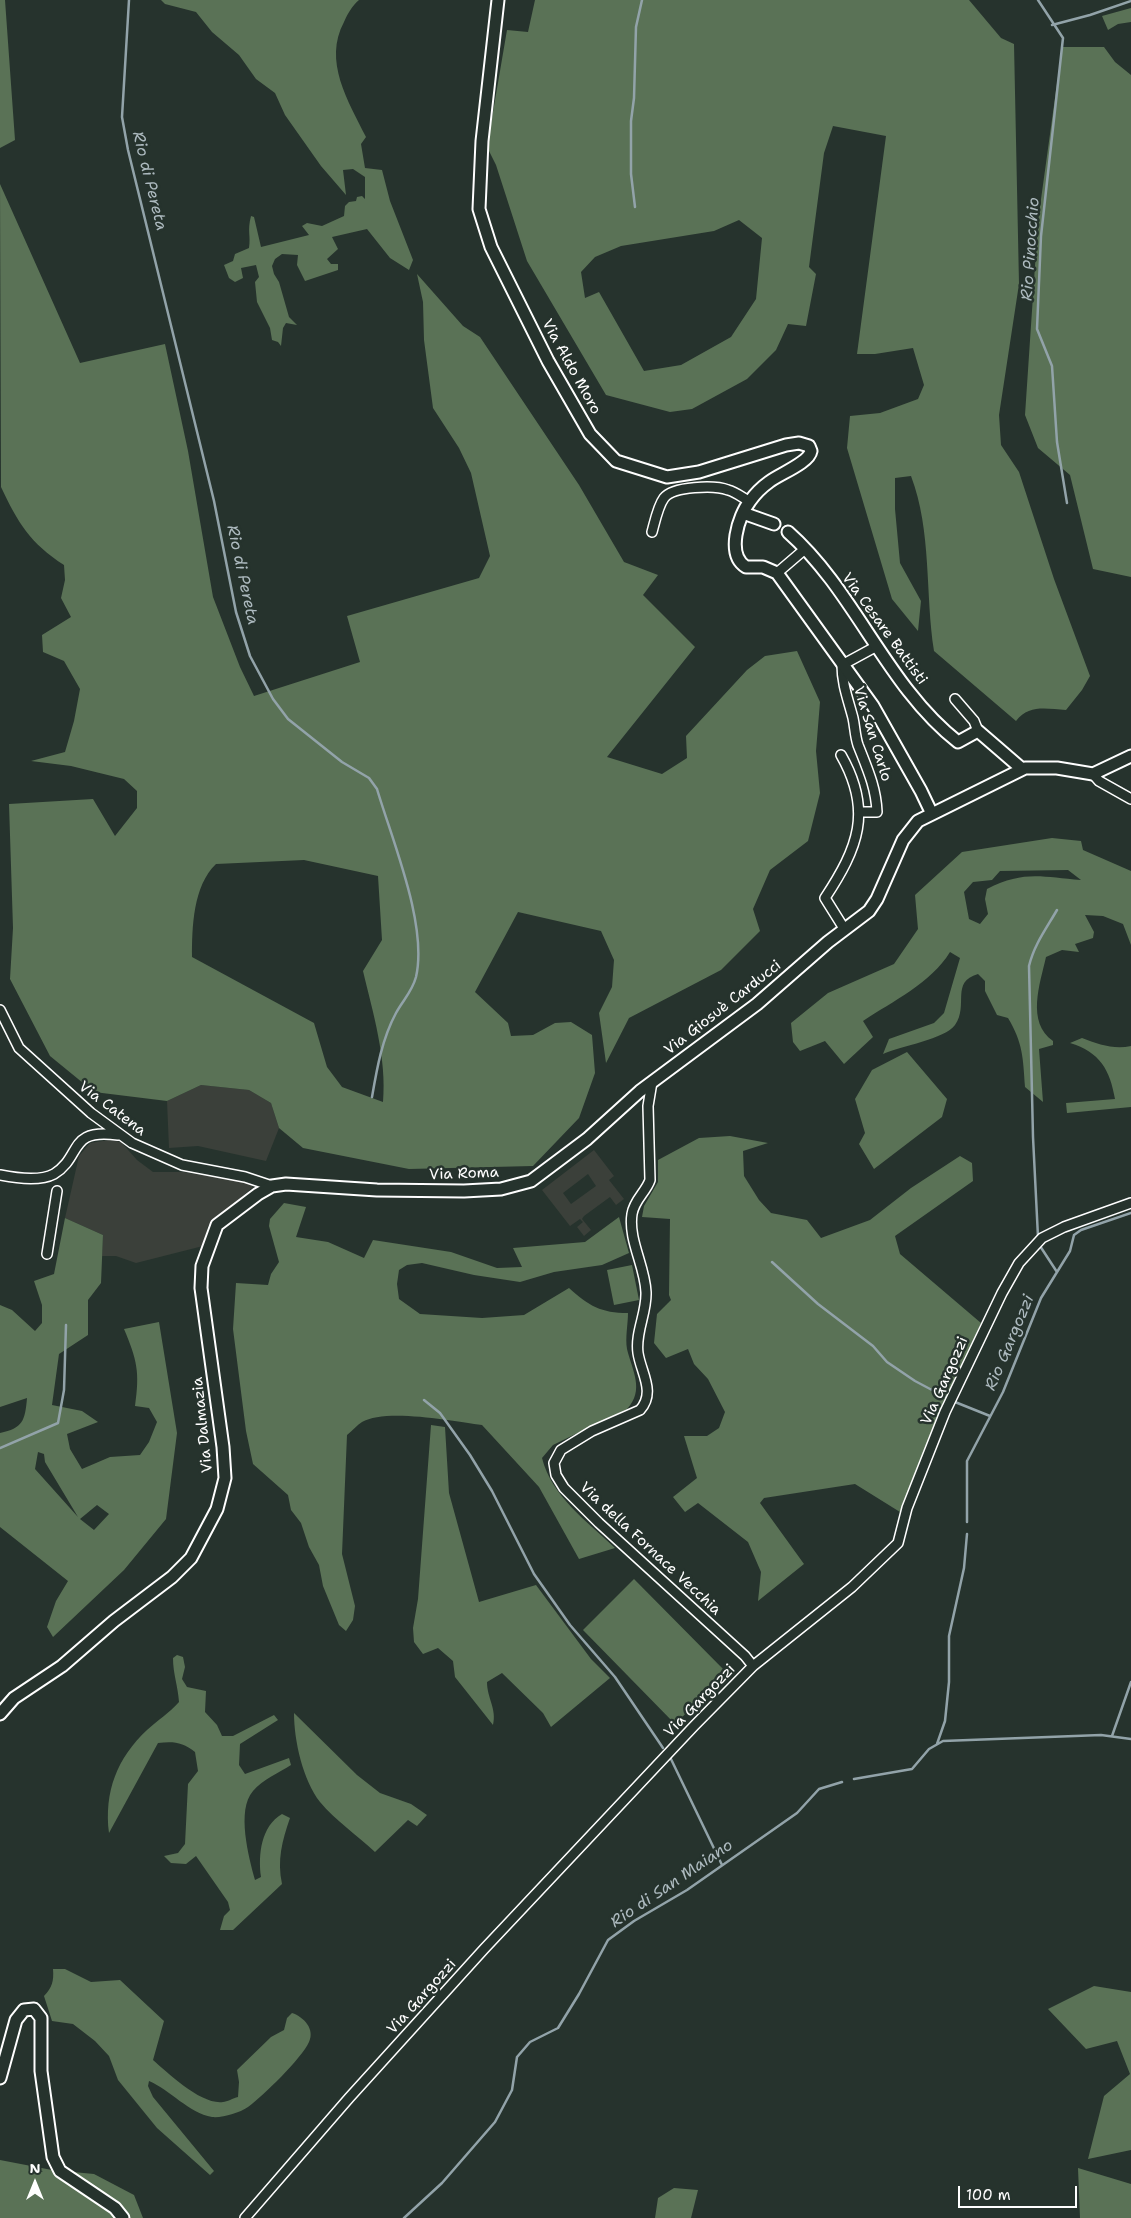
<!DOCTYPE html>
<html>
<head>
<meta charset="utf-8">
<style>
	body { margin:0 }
	#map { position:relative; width:1131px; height:2218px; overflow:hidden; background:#26332d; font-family:"Shantell Sans",sans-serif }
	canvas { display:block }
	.north { position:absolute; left:10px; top:2158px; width:50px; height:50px; -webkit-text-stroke:4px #26332d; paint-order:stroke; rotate:0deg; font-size:14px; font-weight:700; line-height:20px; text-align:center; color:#fff }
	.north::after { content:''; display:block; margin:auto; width:18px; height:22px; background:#fff; clip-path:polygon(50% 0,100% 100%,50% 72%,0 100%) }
	.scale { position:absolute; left:958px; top:2186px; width:119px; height:22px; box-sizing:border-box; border:2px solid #fff; border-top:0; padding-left:6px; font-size:15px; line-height:18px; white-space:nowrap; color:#fff; -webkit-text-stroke:4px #26332d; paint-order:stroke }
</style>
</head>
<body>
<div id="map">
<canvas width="1131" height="2218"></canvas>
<div class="north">N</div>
<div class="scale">100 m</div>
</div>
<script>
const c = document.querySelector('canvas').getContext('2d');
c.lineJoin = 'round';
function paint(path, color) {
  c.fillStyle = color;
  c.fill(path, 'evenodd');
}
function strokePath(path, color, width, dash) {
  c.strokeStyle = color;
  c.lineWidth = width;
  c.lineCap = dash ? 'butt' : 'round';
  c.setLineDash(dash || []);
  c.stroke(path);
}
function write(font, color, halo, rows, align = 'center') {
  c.font = font + ' "Shantell Sans",sans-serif';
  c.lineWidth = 5;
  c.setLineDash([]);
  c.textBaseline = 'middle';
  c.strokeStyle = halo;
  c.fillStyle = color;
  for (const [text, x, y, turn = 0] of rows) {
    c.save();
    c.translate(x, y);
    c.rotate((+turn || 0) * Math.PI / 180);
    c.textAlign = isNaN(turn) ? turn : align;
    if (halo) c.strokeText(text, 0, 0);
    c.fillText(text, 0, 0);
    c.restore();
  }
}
const built = new Path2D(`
	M 201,1085 L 249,1090 L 271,1103 L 279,1128 L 266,1161 L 198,1146 L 169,1148 L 167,1101 Z
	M 109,1140 L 121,1142 L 137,1160 L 153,1172 L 184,1172 L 248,1183 L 253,1187 L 208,1226 L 203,1246 L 136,1263 L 116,1256 L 102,1256 L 103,1235 L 65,1218 L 79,1156 L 90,1143 Z
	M 594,1150 L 614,1176 L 609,1180 L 624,1199 L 616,1205 L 610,1197 L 584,1216 L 582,1219 L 591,1230 L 584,1236 L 577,1227 L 583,1222 L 580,1219 L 570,1226 L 542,1190 ZM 588,1174 L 596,1186 L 571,1204 L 563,1193 Z`);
const green = new Path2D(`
	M 0,0 L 5,0 L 15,140 L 0,148 Z
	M 161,0 L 359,0 C 352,6 348,13 344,22 C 323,61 348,101 366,137 L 361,144 L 365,168 L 382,170 L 390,201 L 413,260 L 409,270 L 390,258 L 367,229 L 332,237 L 338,249 L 327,259 L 331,264 L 338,264 L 338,270 L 305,281 L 297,265 L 298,255 L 282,254 L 275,259 L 272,266 L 274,274 L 279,282 L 289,317 L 297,325 L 286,323 L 283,328 L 281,346 L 278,342 L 272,340 L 270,328 L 257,302 L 255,282 L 259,277 L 256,265 L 241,268 L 243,278 L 235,282 L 229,278 L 224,265 L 233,261 L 235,254 L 249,248 C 251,236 247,231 251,216 L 254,217 L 261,247 L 309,235 L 302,226 L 307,223 L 322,226 L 344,216 L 345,206 L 349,202 L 356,201 L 357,197 L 362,196 L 365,199 L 365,177 L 353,169 L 343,170 L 346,195 L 321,166 L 285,115 L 275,93 L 256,79 L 239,55 L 212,32 L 196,12 L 165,4 Z
	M 535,0 L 969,0 L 1001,38 L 1014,44 L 1019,284 L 999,415 L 1001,445 L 1019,472 L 1054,579 L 1090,676 L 1082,690 L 1066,710 C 1047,709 1029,704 1016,721 L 934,651 C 925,594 932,531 911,476 L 895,478 L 895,509 L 900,563 L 921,601 L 918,631 L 892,599 L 847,448 L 850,416 L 880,413 L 918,399 L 924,385 L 913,348 L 875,354 L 857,354 L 886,136 L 833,126 L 824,153 L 809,267 L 816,274 L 806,326 L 788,324 L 776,350 L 747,379 L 692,409 L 670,412 L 606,395 L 527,261 L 496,165 L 487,147 L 507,30 L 528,32 ZM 739,220 L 762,238 L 756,299 L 731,337 L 681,365 L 644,371 L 599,292 L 585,298 L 581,272 L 595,257 L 621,246 L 714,231 Z
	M 1131,8 L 1131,22 L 1118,24 L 1108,30 L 1102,16 Z
	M 1062,47 L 1104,47 L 1115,62 L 1131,75 L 1131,577 L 1093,569 L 1070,475 L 1038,448 L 1025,415 L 1038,221 Z
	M 0,184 L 80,363 L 165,344 L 188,451 L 213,597 L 240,667 L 254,696 L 360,662 L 347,616 L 479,578 L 490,556 L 471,473 L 459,448 L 433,408 L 424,340 L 423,302 L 417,274 L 463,326 L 480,337 L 579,485 L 624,562 L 658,575 L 643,595 L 695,647 L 607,757 L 662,774 L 687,758 L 686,736 L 747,670 L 765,656 L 797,651 L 820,702 L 816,751 L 820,793 L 808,841 L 770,870 L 753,909 L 760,931 L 721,970 L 629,1018 L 606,1063 L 599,1013 L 612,987 L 614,960 L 601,931 L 518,912 L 475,992 L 508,1023 L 511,1036 L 533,1035 L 555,1023 L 571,1022 L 592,1035 L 595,1073 L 579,1118 L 533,1166 L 409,1169 L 303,1148 L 279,1128 L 271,1103 L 249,1090 L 201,1085 L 167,1101 L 94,1092 L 50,1056 L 10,979 L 13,928 L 9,804 L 93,799 L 115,836 L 137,808 L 137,791 L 124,779 L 71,766 L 31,761 L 65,752 L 74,721 L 80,689 L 64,661 L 43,652 L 42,635 L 71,617 L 61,598 L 65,580 L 64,565 C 30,543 18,523 1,487 ZM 304,860 L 378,876 L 382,940 L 363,971 C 373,1013 387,1059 383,1102 L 342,1087 L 327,1067 L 314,1023 L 192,957 C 192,927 193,886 216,864 Z
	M 1052,838 L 1081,841 L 1083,850 L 1131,871 L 1131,945 L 1123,924 L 1103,916 L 1085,915 L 1094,932 L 1093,938 L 1075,944 L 1079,952 L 1062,950 L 1046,957 C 1040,984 1026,1022 1053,1041 L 1053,1045 L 1039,1049 L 1043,1102 L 1025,1087 C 1023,1058 1023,1043 1008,1018 L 997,1015 L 985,991 L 985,981 L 978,974 C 950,982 969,1005 955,1025 C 945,1039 901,1046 883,1054 L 889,1039 L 934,1023 L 944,1013 L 960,958 L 950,952 C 931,983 893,1001 863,1021 L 873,1037 L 844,1064 L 825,1041 L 800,1051 L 793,1042 L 791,1023 L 828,993 L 894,964 L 918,929 L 915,895 L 962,852 ZM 1068,870 L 1081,880 C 1042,877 1024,870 987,889 L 985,899 L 988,914 L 980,924 L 969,919 L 964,892 L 973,882 L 992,880 L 1000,871 Z
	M 1082,1038 C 1098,1044 1114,1050 1131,1046 L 1131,1107 L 1067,1113 L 1066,1103 L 1115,1099 C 1110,1070 1100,1052 1070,1043 Z
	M 907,1052 L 947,1099 L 942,1117 L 874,1169 L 859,1144 L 865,1133 L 855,1099 L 872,1070 Z
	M 730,1136 L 768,1143 L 743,1151 L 744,1176 L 759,1200 L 771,1213 L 807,1220 L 821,1238 L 870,1220 L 911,1188 L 960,1156 L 972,1163 L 973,1181 L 895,1236 L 900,1254 L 981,1323 L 900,1512 L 855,1484 L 764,1498 L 760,1503 L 804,1564 L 758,1601 L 761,1572 L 748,1542 L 698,1503 L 685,1512 L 673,1497 L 697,1478 L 684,1436 L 707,1436 L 719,1428 L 725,1412 L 708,1379 L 694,1364 L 688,1349 L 666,1358 L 654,1343 L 657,1314 L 671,1300 L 669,1295 L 670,1219 L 642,1217 L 644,1206 L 658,1182 L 658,1160 L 699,1138 Z
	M 284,1203 L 306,1207 L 296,1237 L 328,1242 L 364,1258 L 373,1240 L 451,1252 L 497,1268 L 522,1267 L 513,1248 L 585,1242 L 619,1217 L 629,1253 L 602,1265 L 554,1272 L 520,1282 L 474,1275 L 422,1263 L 407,1265 L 399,1270 L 397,1284 L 399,1299 L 420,1314 L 482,1318 L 524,1315 L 569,1288 C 589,1306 601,1313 628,1313 C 628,1324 625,1338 627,1349 C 632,1370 645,1390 627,1409 L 553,1445 L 542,1458 C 552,1497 587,1521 615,1548 L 579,1559 L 539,1487 L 482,1425 C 454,1421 385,1408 362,1422 C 357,1425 352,1431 347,1435 L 342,1554 L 355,1606 L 353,1620 L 346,1631 L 339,1625 L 323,1586 L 319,1565 L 309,1547 L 301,1523 L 291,1510 L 288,1495 L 253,1464 L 246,1431 L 233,1329 L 236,1283 L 268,1285 L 271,1274 L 279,1262 L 269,1226 L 270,1219 Z
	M 65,1218 L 103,1235 L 101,1283 L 88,1300 L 88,1335 L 59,1354 L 52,1405 L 82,1411 L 98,1422 L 67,1434 L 70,1449 L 82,1469 L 110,1457 L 140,1455 L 149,1442 L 157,1422 L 149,1408 L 135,1406 C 140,1372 137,1360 124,1329 L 159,1322 L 177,1433 L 166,1519 L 124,1570 L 53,1637 L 47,1627 L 56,1601 L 68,1581 L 0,1527 L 0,1433 C 23,1428 25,1421 27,1398 L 0,1407 L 0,1305 L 12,1310 L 35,1331 L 42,1323 L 42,1305 L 34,1281 L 54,1274 ZM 38,1452 L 44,1454 L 45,1462 L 78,1517 L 35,1469 ZM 97,1505 L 109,1514 L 94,1530 L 80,1519 Z
	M 632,1265 L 639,1300 L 614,1305 L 607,1270 Z
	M 431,1425 L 445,1427 L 449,1493 L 479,1602 L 536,1585 L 591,1659 L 610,1678 L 551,1727 L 543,1713 L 502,1673 L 487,1682 C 487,1698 497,1709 493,1725 L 455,1677 L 453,1661 L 438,1648 L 423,1654 L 414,1642 L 413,1628 L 418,1599 Z
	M 634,1579 L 727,1673 L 675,1724 L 583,1630 Z
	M 177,1655 L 183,1657 L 185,1667 L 182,1679 L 187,1687 L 206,1691 L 205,1712 L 217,1725 L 222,1736 L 233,1736 L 274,1715 L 278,1720 L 240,1744 L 239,1765 L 245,1774 L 289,1758 L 291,1765 C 280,1772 262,1780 253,1791 C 236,1810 249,1858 255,1880 L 261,1877 C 258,1855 261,1826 282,1814 L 290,1818 C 282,1841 277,1860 282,1884 L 233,1930 L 220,1930 L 224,1916 L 230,1910 L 228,1902 L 196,1856 L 186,1864 L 171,1863 L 164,1856 L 178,1853 L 185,1844 L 188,1784 L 198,1771 L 195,1752 C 183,1742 173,1741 158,1743 L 109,1833 C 104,1792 117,1758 147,1730 C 159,1719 168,1714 179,1702 C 178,1686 173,1674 173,1658 Z
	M 294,1713 L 357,1775 L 380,1793 L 411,1804 L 427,1815 L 417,1826 L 408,1820 L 375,1852 C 358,1836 335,1820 320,1802 C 303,1780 294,1741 294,1713 Z
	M 53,1969 L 65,1969 L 91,1982 L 120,1980 L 164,2021 L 153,2060 C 168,2073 201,2105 223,2102 C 227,2102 233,2098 238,2097 L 239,2082 L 237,2070 L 271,2037 L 284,2030 L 287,2018 L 292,2013 C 304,2017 315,2029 309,2042 C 302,2058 263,2096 248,2107 C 239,2113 223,2118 212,2117 C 189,2113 170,2090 149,2081 L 148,2086 L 153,2097 L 214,2171 L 210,2175 L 157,2128 L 118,2080 L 109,2056 L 95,2041 L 73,2024 L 52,2021 L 44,1996 C 52,1988 54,1981 53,1969 Z
	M 1094,1986 L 1131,1992 L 1131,2150 L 1088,2159 L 1104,2096 L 1130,2074 L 1117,2041 L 1086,2049 L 1048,2009 Z
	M 0,2160 L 52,2170 L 94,2174 L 134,2195 L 143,2218 L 0,2218 Z
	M 1078,2168 L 1131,2184 L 1131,2218 L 1080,2218 Z
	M 674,2188 L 698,2190 L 691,2218 L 655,2218 L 658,2198 Z`);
const stream = new Path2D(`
	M 129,0 L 122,117 L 128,150 L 214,501 L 236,612 L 250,656 L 273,699 L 288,719 L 342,762 L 369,778 L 377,789 C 392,840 428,925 416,977 C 412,992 403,1000 396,1013 C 382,1039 377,1068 372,1097
	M 1038,0 L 1063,38 L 1041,236 L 1037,329 L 1052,366 L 1057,442 L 1067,503
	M 1052,25 L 1090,15 L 1131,1
	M 635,207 L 631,174 L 631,121 L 634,98 L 636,27 L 642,0
	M 1038,1237 L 1033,1137 L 1029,966 C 1034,945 1046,929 1057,910
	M 1040,1246 L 1057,1272
	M 772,1262 L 818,1304 L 873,1346 L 887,1362 L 915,1381 L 949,1399
	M 424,1400 L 440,1413 L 470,1455 L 492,1491 L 534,1574 L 570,1625 L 615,1677 L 663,1748
	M 955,1402 L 990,1416
	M 0,1448 L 58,1423 L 64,1390 L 66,1325
	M 967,1522 L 967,1461 L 1003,1392 L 1041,1298 L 1070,1251 L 1074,1235 L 1081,1230 L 1131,1213
	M 1112,1736 L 1131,1682
	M 937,1744 L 945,1721 L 949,1682 L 949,1636 L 964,1568 L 967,1534
	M 670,1757 L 722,1865
	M 854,1779 L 912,1769 L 929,1749 L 943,1741 L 1101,1735 L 1131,1739
	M 404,2218 L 442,2183 L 495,2122 L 512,2090 L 517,2057 L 530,2042 L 558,2028 L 579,1994 L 608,1940 L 634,1921 L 687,1890 L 797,1813 L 819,1789 L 842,1782`);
const street = new Path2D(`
	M 652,532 C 655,521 658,506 664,498 C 673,486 715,485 728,490 C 736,492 743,498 749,501
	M 777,573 L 805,549
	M 955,699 L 974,721 L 978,731
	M 841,755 C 873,811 858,848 825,898 L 845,930
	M 1093,774 L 1099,781 L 1131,799
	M 860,812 L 877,812 C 876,787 867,768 858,745 C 855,736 855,727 853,718 C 848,699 842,684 842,665 L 877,646
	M 0,1010 L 19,1048 L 91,1113 L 132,1143 L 182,1165 L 245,1177 L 272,1186
	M 652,1082 L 648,1106 L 650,1180 C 646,1192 634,1200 632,1214 C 628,1240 645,1266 646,1292 C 647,1313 635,1332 638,1353 C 641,1373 656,1392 640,1410 L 592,1431 L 561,1450 L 554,1463 L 556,1475 L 564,1488 L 599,1523 L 745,1656 L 753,1666
	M 0,1175 C 15,1178 39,1182 54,1174 C 83,1156 67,1128 118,1135
	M 47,1254 L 57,1191
	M 245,2218 L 349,2098 L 484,1949 L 694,1726 L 753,1666 L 852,1587 L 898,1543 L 907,1508 L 945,1412 L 1002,1293 L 1019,1263 L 1042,1238 L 1064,1227 L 1131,1203`);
const secondary = new Path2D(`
	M 498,0 L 482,141 L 479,209 L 491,247 L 548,361 L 590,434 L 616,461 L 667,477 L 699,472 L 786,445 L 799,443 L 809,446 L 811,451 C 809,463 779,474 769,482 C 762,487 755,494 750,501 C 738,516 726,555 746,567 L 763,567 L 777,573 L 873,706 L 921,791 L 932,814
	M 743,513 L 774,524
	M 788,532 C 855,591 887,687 958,742 L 978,731 L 1022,769
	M 0,1714 L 14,1698 L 62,1666 L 114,1621 L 172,1577 L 191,1558 L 217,1509 L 225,1478 L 223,1447 L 201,1288 L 202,1266 L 217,1225 L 258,1194 L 272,1186 L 286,1184 L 377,1190 L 464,1191 L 501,1189 L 531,1181 L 587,1139 L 640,1091 L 757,1004 L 828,942 L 869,911 L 877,899 L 903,840 L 918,821 L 1025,768 L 1057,768 L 1093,774 L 1131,756
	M 0,2078 L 16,2020 L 24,2010 L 34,2009 L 41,2018 L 41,2071 L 53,2157 L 60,2171 L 115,2208 L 123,2218`);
const streetNames = [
	["Via Aldo Moro",571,367,61],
	["Via Cesare Battisti",884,629,54],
	["Via San Carlo",872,734,73],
	["Via Giosuè Carducci",723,1008,-38],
	["Via Catena",112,1109,37],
	["Via Roma",464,1174,-2],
	["Via Gargozzi",945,1381,-66],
	["Via Dalmazia",203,1425,-96],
	["Via della Fornace Vecchia",650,1549,43],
	["Via Gargozzi",700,1701,-46],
	["Via Gargozzi",422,1997,-48]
];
const waterNames = [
	["Rio di Pereta",149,181,76],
	["Rio Pinocchio",1031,249,-86],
	["Rio di Pereta",242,575,78],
	["Rio Gargozzi",1010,1343,-67],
	["Rio di San Maiano",672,1884,-34]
];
paint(built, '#3b403a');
paint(green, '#5a7256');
strokePath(stream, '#92a3a9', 2.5);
strokePath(street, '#fff', 12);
strokePath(secondary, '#fff', 15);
strokePath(street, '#26332d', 9);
strokePath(secondary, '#26332d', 11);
write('15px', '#fff', '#26332d', streetNames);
write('italic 16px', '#adbabf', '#26332d', waterNames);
</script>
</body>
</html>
